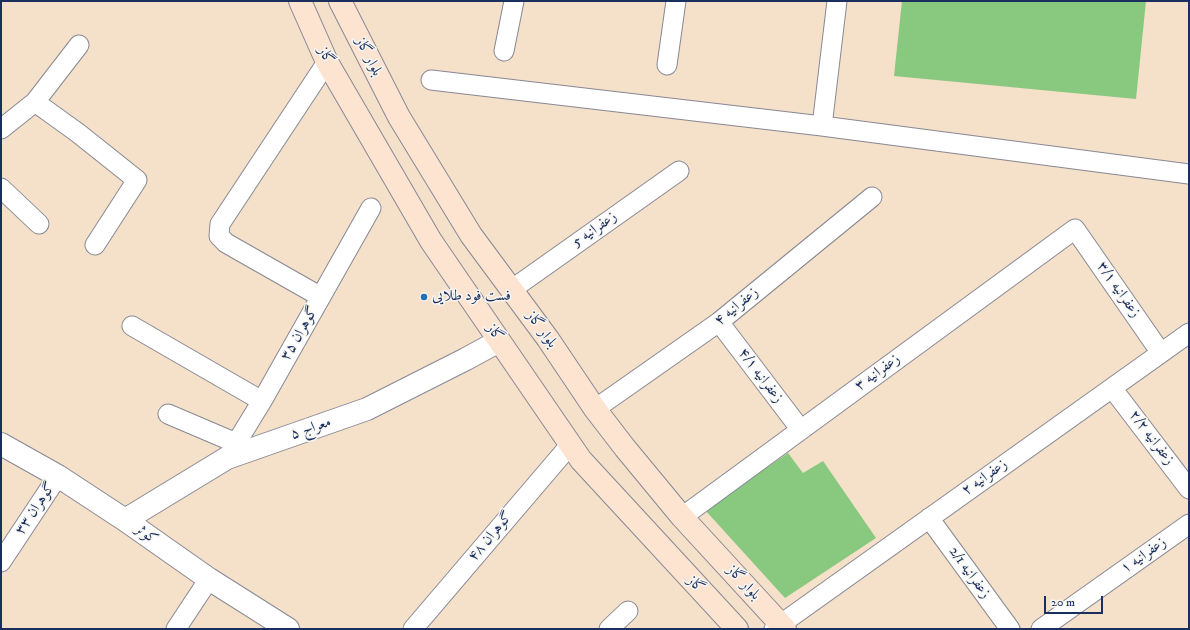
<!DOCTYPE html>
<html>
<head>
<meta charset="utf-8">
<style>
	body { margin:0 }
	#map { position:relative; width:1190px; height:630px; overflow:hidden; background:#f5e0c9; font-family:"IM FELL DW Pica",serif }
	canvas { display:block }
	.frame { position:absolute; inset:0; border:2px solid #1b2f5e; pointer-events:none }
	.scale { position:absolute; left:1044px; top:596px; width:59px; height:18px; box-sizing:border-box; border:2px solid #1b2f5e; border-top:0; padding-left:5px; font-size:12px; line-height:14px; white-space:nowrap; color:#1b2f5e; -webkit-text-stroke:3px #f6f6f2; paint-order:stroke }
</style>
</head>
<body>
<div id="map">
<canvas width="1190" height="630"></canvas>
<div class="frame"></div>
<div class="scale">20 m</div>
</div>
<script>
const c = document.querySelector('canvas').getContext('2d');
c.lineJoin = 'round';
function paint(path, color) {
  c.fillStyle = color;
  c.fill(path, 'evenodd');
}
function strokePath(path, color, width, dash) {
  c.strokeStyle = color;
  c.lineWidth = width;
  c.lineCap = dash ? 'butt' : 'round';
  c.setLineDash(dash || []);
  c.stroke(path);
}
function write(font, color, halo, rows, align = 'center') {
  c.font = font + ' "IM FELL DW Pica",Amiri,serif';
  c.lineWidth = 3;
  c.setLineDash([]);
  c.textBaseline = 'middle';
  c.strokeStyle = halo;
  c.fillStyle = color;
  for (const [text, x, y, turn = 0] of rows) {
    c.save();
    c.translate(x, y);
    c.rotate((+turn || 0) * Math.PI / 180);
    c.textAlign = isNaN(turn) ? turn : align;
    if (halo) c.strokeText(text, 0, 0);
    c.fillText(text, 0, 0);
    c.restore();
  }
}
const green = new Path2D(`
	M 902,1 L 1146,1 L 1136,99 L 894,76 Z
	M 788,453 L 803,473 L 823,461 L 876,538 L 785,598 L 705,510 Z`);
const minor = new Path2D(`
	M 504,51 L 514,1
	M 667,65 L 676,1
	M 431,80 L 822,126 L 837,1
	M 35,102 L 78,133 L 137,180 L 95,245
	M 822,126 L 1189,174
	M 1,129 L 35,102 L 79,45
	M 1,188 L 39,224
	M 511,290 L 679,171
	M 321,297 L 226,243 L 219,236 L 220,224 L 327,62
	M 719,322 L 801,430
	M 132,326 L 262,401
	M 1112,388 L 1189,489
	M 595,409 L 719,322 L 872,197
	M 168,414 L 236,443
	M 227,458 L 262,401 L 371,208
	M 682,517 L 1075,229 L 1161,353
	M 929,518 L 1010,629
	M 1,562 L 58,476
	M 176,629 L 209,579
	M 413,629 L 570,445
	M 609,629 L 628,611
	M 774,629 L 1189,333
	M 1041,629 L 1189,524`);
const tertiary = new Path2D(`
	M 1,444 L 58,476 L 125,520 L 209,579 L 288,629
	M 125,520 L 227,458 L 367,409 L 466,359 L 499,341`);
const secondary = new Path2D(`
	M 300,1 L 327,62 L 431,241 L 581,460 L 737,629
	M 340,1 L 399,117 L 471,235 L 548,339 L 595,409 L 625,448 L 682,517 L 785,629`);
const markers = [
	[424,297,4,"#1f6fb2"]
];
const streetNames = [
	["گاز",325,56,64],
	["بلوار گاز",368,57,63],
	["5 زعفرانیه",595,230,-35],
	["زعفرانیه ۳/۱",1118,290,55],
	["زعفرانیه ۴",737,307,-39],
	["بلوار گاز",541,330,54],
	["گاز",494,333,56],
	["گوهران ۳۵",300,334,-60],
	["زعفرانیه ۳",878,373,-36],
	["زعفرانیه ۴/۱",760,376,53],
	["معراج ۵",311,429,-19],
	["زعفرانیه ۲/۲",1151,438,53],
	["زعفرانیه ۲",985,478,-35],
	["گوهران ۳۳",36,509,-56],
	["کوثر",146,535,35],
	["گوهران ۴۸",491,537,-50],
	["زعفرانیه ۱",1144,556,-35],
	["زعفرانیه 2/1",969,573,54],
	["بلوار گاز",743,583,47],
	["گاز",695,585,47]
];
const poiNames = [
	["فست فود طلایی",432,297]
];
paint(green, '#88c87f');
strokePath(minor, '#888894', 21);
strokePath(tertiary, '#888894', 24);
strokePath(secondary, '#888894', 24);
strokePath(minor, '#fff', 19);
strokePath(tertiary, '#fff', 22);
strokePath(secondary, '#fde4d1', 22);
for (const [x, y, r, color] of markers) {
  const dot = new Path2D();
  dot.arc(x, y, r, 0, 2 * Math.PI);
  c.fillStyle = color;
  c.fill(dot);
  strokePath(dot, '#f6f6f2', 1.5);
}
write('15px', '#1b2f5e', '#f6f6f2', streetNames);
write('15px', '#1b2f5e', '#f6f6f2', poiNames, 'left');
</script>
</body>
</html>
